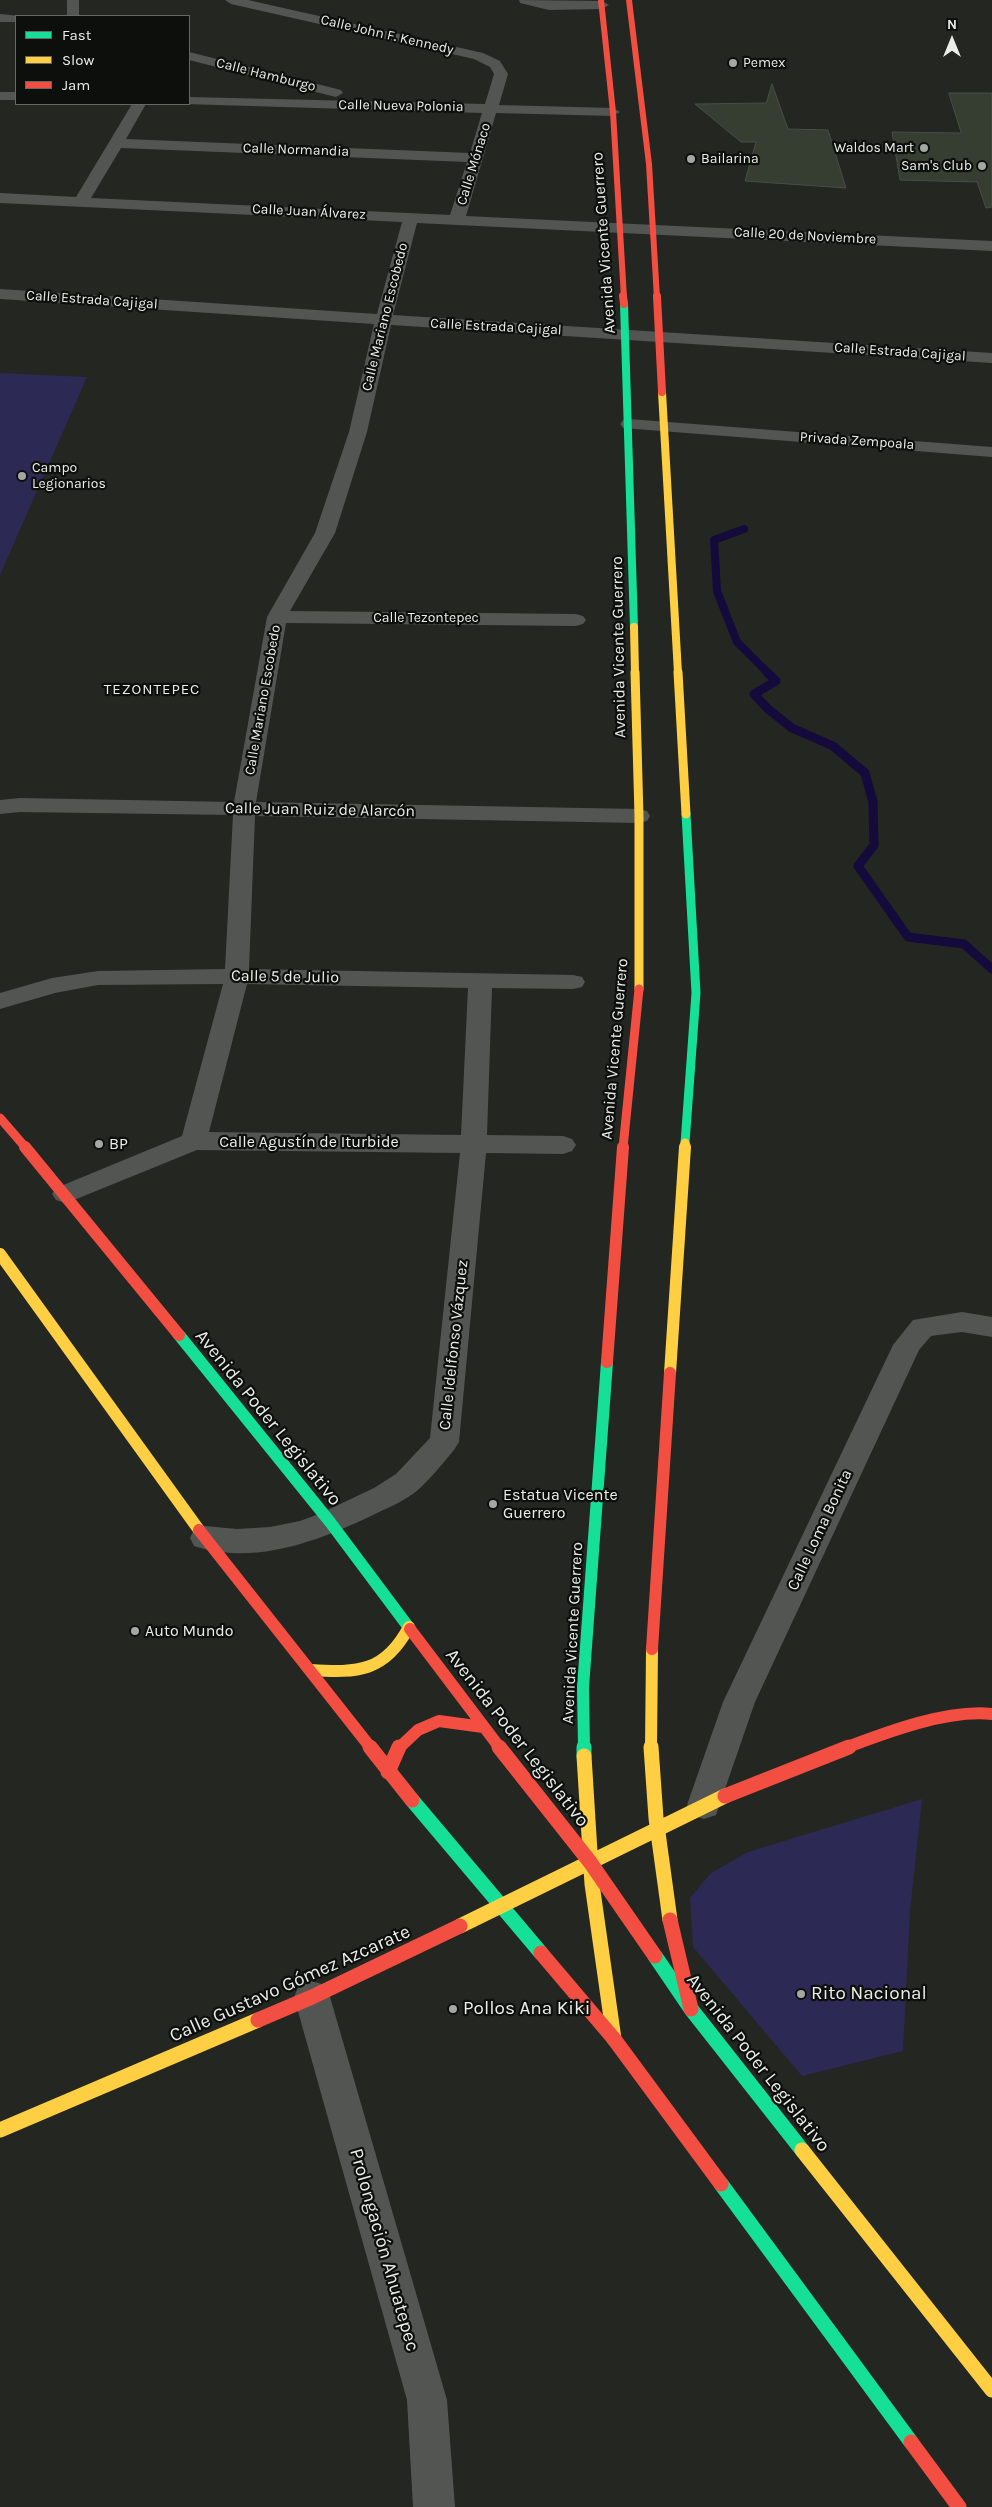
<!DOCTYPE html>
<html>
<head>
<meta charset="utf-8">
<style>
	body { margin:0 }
	#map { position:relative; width:992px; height:2507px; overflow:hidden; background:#232621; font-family:Karla,sans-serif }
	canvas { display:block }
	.legend { position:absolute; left:15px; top:15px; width:175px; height:90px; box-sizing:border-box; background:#0d0f0c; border:1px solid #656864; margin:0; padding:6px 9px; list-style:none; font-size:15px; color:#eaeee9 }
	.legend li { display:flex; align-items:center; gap:10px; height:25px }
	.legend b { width:25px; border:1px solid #656864 }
	.north { position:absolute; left:927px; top:15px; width:50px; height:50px; -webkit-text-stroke:4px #0d0f0c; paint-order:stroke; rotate:0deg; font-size:14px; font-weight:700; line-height:20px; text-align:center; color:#eaeee9 }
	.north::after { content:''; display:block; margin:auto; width:18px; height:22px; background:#eaeee9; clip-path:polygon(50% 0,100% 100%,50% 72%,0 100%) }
</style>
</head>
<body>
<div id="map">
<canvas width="992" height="2507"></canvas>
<ul class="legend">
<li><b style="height:6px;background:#16e098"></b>Fast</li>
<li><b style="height:6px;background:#ffcf43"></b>Slow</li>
<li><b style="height:6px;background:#f24e42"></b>Jam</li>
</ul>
<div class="north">N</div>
</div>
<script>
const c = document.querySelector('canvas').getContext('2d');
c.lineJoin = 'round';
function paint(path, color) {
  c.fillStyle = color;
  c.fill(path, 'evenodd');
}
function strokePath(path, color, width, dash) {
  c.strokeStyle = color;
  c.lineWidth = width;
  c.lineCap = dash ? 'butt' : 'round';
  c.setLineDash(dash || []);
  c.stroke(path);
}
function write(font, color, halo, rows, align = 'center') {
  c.font = font + ' Karla,sans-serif';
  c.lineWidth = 4.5;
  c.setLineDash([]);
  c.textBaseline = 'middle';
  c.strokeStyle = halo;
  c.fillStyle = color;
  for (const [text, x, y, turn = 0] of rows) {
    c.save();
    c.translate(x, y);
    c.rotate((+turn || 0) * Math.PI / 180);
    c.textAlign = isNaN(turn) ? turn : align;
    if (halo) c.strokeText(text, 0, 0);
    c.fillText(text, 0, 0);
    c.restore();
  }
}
const green = new Path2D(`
	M 0,373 L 87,377 L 0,575 Z
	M 922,1799 L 910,1911 L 903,2051 L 802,2076 L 693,1947 L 690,1898 L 711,1873 L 748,1852 Z`);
const streamFar1 = new Path2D(`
	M 744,529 L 714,540 L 717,591 L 737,642 L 768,673`);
const stream = new Path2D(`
	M 767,672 L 776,681 L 754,694 L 768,709 L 792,728 L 833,746 L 865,773 L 873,802 L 874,845 L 858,866 L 908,937 L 964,944 L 992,969`);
const building = new Path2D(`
	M 772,84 L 788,129 L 828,130 L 846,188 L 745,181 L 756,142 L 741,142 L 695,104 L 766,103 Z
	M 949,93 L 992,93 L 992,207 L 986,208 L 977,182 L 900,180 L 892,132 L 961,133 Z`);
const street = new Path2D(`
	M 67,0 L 79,0 L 79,16 L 67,16 Z
	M 225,0 L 248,0 L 483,53 L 500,61 L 508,74 L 499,105 L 613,108 L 620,112 L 613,116 L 496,113 L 466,216 L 992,241 L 992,251 L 417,223 L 393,315 L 992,353 L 992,363 L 391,325 L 367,432 L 335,533 L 290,611 L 576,614 L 583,616 L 586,620 L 583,624 L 576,626 L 286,623 L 256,802 L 639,809 L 647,811 L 650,816 L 647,821 L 639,823 L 255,816 L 249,969 L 573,975 L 582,977 L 585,982 L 582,987 L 573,989 L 492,988 L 487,1135 L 563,1136 L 572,1139 L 576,1145 L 572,1151 L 563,1154 L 486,1153 L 459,1442 L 454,1450 C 443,1463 431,1478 418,1490 C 405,1501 387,1508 371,1516 C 318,1541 254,1566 194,1546 L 190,1538 L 194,1530 L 205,1526 L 237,1529 L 270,1527 L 300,1521 L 319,1514 L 374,1488 L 396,1474 L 430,1438 L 460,1153 L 197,1150 L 74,1200 L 65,1203 L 56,1200 L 52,1194 L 56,1188 L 182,1136 L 223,984 L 98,985 L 55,993 L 0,1009 L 0,993 L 52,978 L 98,971 L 225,969 L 233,815 L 20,812 L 0,814 L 0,800 L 20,798 L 234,802 L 267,617 L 315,533 L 349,432 L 374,324 L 0,299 L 0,289 L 377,314 L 402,222 L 0,203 L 0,193 L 76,197 L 132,104 L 146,104 L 126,139 L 470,153 L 482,113 L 184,104 L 189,104 L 189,97 L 485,104 L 494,74 L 490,67 L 474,59 L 231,4 ZM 121,148 L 467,162 L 450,215 L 91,198 ZM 247,984 L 468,988 L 461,1135 L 209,1132 Z
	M 519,0 L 602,1 L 609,5 L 602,9 L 549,10 L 520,3 Z
	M 0,14 L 21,16 L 16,16 L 16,22 L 0,22 Z
	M 189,52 L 341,90 L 343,93 L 336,97 L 189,60 Z
	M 0,92 L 16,92 L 16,100 L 0,100 Z
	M 629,419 L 992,447 L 992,457 L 623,428 L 620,424 L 623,420 Z
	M 962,1312 L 992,1317 L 992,1337 L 962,1332 L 931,1336 L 919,1350 L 755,1702 L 716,1815 L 704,1819 L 692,1815 L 687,1805 L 723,1702 L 893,1345 L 913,1320 Z
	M 312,1981 L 325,1985 L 330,1997 L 447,2400 L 455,2507 L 413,2507 L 407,2400 L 294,1997 L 299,1985 Z`);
const fastFar3 = new Path2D(`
	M 624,304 L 634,627`);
const fastFar2 = new Path2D(`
	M 685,1143 L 696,993 L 686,814`);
const fastFar1 = new Path2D(`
	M 179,1335 L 330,1522 L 410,1629
	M 584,1748 L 583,1687 L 607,1362`);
const fast = new Path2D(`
	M 584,1747 L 584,1756
	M 412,1800 L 541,1953
	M 655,1956 L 691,2009 L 802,2150
	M 721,2184 L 911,2442`);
const slowFar3 = new Path2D(`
	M 662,392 L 678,673
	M 634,627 L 635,673`);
const slowFar2 = new Path2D(`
	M 635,672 L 639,816 L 639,989
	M 678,672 L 686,814
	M 685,1148 L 685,1143`);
const slowFar1 = new Path2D(`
	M 0,1254 L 199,1530
	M 670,1373 L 685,1147
	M 311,1670 C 358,1673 385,1672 409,1627
	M 651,1748 L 652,1649`);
const slow = new Path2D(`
	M 651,1747 L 656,1818 L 670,1920
	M 584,1756 L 592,1884 L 614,2039
	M 460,1926 L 725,1796
	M 0,2130 L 258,2020
	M 802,2150 L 992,2390`);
const jamFar4 = new Path2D(`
	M 601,0 L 613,112 L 624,298
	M 629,0 L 649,164 L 657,298`);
const jamFar3 = new Path2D(`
	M 623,296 L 624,304
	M 657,296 L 662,392`);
const jamFar2 = new Path2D(`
	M 0,1118 L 26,1148
	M 623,1148 L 639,989`);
const jamFar1 = new Path2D(`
	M 25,1147 L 179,1335
	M 607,1362 L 623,1147
	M 199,1530 L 371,1748
	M 410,1629 L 500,1748
	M 652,1649 L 670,1373
	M 399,1748 L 418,1730 L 439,1721 L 483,1727
	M 845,1748 C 887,1732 948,1709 992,1714`);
const jam = new Path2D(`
	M 370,1747 L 412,1800
	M 499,1747 L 590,1862 L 655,1956
	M 388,1772 L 399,1747
	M 725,1796 L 849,1747
	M 670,1920 L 691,2009
	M 541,1953 L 614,2039 L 721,2184
	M 258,2020 L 312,1997 L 460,1926
	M 911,2442 L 959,2507`);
const markers = [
	[733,63,5,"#a4a8a3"],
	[924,148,5,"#a4a8a3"],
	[691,159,5,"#a4a8a3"],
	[982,166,5,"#a4a8a3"],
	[22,476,5,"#a4a8a3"],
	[99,1144,5,"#a4a8a3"],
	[493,1504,5,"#a4a8a3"],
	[135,1631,5,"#a4a8a3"],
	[801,1994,5,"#a4a8a3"],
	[453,2009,5,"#a4a8a3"]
];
const farStreetnames = [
	["Calle John F. Kennedy",387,35,13],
	["Calle Hamburgo",266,75,14],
	["Calle Nueva Polonia",401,106,1],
	["Calle Normandia",296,150,2],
	["Calle Mónaco",474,164,-73],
	["Calle Juan Álvarez",309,212,3],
	["Calle 20 de Noviembre",805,236,3],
	["Calle Estrada Cajigal",92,300,4],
	["Calle Mariano Escobedo",385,317,-76],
	["Calle Estrada Cajigal",496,327,3],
	["Calle Estrada Cajigal",900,352,4],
	["Privada Zempoala",857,441,4],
	["Calle Tezontepec",426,618],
	["Calle Mariano Escobedo",263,700,-80]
];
const farPoinames = [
	["Pemex",743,63],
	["Waldos Mart",914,148,"right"],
	["Bailarina",701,159],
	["Sam's Club",972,166,"right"],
	["Campo",32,468],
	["Legionarios",32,484]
];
const farNeighbourhoodnames = [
	["TEZONTEPEC",152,690]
];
const streetNames = [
	["Avenida Vicente Guerrero",604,243,-94],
	["Avenida Vicente Guerrero",619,647,-91],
	["Calle Juan Ruiz de Alarcón",320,810,1],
	["Calle 5 de Julio",285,977,1],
	["Avenida Vicente Guerrero",615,1049,-85],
	["Calle Agustín de Iturbide",309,1142],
	["Calle Idelfonso Vázquez",454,1345,-84],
	["Calle Loma Bonita",820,1530,-65],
	["Avenida Vicente Guerrero",573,1633,-87]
];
const poiNames = [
	["BP",109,1144],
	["Estatua Vicente",503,1495],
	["Guerrero",503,1513],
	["Auto Mundo",145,1631]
];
const nearStreetnames = [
	["Avenida Poder Legislativo",268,1418,51],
	["Avenida Poder Legislativo",517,1738,52],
	["Calle Gustavo Gómez Azcarate",290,1984,-24],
	["Avenida Poder Legislativo",758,2063,52],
	["Prolongación Ahuatepec",384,2250,74]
];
const nearPoinames = [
	["Rito Nacional",811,1994],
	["Pollos Ana Kiki",463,2009]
];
paint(green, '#2d2955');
strokePath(streamFar1, '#140a3b', 8);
strokePath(stream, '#140a3b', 9);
paint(building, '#363e32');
strokePath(building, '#4a4c49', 1);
paint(street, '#535553');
strokePath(fastFar3, '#16e098', 8);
strokePath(fastFar2, '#16e098', 9);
strokePath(fastFar1, '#16e098', 12);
strokePath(fast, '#16e098', 15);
strokePath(slowFar3, '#ffcf43', 8);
strokePath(slowFar2, '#ffcf43', 9);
strokePath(slowFar1, '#ffcf43', 12);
strokePath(slow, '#ffcf43', 15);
strokePath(jamFar4, '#f24e42', 6);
strokePath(jamFar3, '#f24e42', 8);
strokePath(jamFar2, '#f24e42', 9);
strokePath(jamFar1, '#f24e42', 12);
strokePath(jam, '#f24e42', 15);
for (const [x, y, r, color] of markers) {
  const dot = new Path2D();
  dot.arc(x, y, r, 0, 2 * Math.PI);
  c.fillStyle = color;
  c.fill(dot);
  strokePath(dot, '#0d0f0c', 2);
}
write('14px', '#eaeee9', '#0d0f0c', farStreetnames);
write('14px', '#eaeee9', '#0d0f0c', farPoinames, 'left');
c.letterSpacing = '1px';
write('15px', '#eaeee9', '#0d0f0c', farNeighbourhoodnames);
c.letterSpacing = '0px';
write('16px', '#eaeee9', '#0d0f0c', streetNames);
write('16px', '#eaeee9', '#0d0f0c', poiNames, 'left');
write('19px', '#eaeee9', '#0d0f0c', nearStreetnames);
write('19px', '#eaeee9', '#0d0f0c', nearPoinames, 'left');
</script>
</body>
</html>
